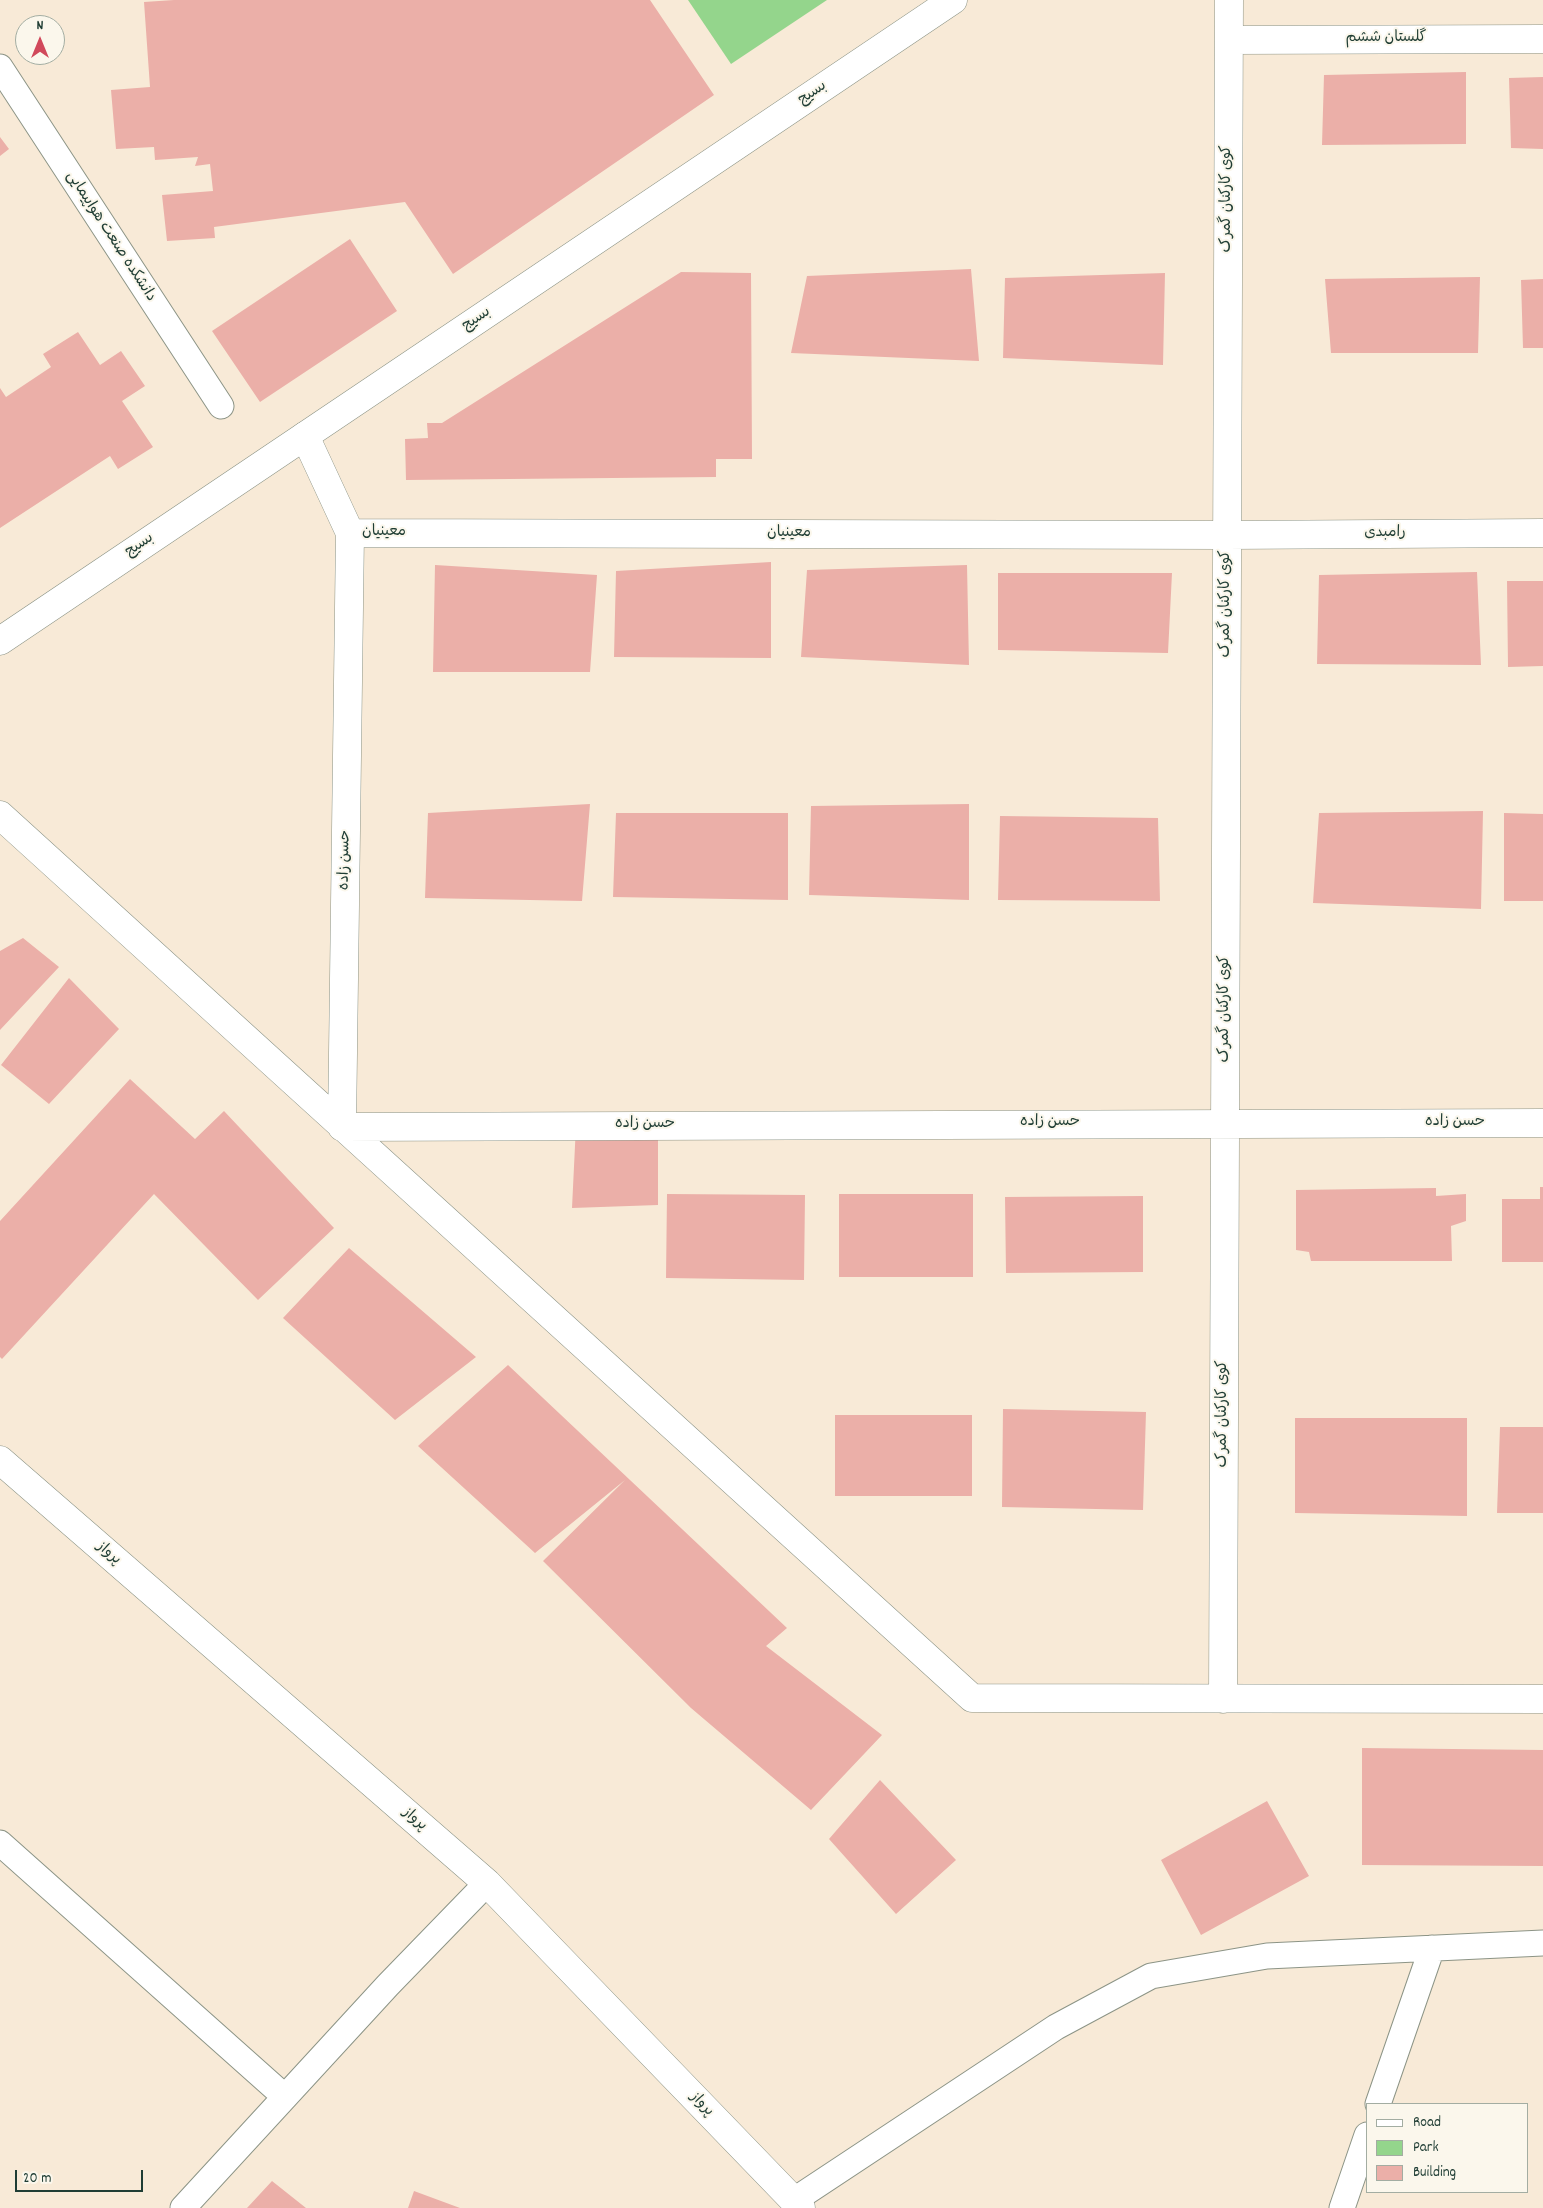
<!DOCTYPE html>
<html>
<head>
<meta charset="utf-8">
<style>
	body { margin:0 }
	#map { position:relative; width:1543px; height:2208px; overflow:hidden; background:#f8ead7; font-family:Dekko,sans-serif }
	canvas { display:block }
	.legend { position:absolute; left:1366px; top:2103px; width:162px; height:90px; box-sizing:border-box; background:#fbf7ec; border:1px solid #a3ada2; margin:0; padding:6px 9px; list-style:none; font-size:15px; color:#1f3d34 }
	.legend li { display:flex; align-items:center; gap:10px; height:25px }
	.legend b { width:25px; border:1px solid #a3ada2 }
	.north { position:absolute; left:15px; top:15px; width:50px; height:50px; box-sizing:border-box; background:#fbf7ec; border:1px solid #a3ada2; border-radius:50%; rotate:0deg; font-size:14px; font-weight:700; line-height:20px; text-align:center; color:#1f3d34 }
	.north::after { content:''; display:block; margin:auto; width:18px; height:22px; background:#d1495b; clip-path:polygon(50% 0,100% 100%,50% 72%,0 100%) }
	.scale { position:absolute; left:15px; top:2170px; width:128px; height:22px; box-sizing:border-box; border:2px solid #1f3d34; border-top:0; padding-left:6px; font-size:15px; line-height:18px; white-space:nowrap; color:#1f3d34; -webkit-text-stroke:4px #fbf7ec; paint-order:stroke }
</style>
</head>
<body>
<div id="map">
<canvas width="1543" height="2208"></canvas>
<ul class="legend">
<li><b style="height:6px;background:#fff"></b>Road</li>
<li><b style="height:14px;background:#94d58c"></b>Park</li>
<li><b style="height:14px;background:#ebafa8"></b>Building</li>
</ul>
<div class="north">N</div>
<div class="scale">20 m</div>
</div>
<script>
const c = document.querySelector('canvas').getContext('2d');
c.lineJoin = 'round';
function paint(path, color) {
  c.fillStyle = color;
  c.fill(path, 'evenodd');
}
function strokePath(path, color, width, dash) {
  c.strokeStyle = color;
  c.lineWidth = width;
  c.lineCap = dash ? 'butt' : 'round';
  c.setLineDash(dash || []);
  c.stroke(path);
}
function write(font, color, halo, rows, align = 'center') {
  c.font = font + ' Dekko,"Playpen Sans Arabic",sans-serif';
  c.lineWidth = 4;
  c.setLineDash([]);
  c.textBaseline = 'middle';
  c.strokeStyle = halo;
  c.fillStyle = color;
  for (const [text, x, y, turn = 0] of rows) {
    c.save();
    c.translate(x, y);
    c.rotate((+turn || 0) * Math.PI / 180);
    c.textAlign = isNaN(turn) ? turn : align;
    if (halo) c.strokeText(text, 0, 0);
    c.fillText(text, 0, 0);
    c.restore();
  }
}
const green = new Path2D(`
	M 688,0 L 827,0 L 731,64 Z`);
const building = new Path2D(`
	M 174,0 L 650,0 L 714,95 L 453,274 L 405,202 L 214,227 L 215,238 L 167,241 L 162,195 L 213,191 L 210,164 L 195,166 L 198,157 L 155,160 L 154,147 L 116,149 L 111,90 L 150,87 L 144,2 Z
	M 1466,72 L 1466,144 L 1322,145 L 1324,75 Z
	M 1543,77 L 1543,149 L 1511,148 L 1509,78 Z
	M 0,137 L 9,149 L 0,156 Z
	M 350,239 L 397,311 L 260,402 L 212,331 Z
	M 971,269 L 979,361 L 791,353 L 807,276 Z
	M 681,272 L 751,273 L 752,459 L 716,459 L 716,477 L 406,480 L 405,439 L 428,438 L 427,423 L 442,423 Z
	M 1165,273 L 1163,365 L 1003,358 L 1005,278 Z
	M 1480,277 L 1478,353 L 1331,353 L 1325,279 Z
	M 1543,279 L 1543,348 L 1523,348 L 1521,280 Z
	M 78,332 L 100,365 L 121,351 L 145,386 L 122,401 L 153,447 L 118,469 L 110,456 L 0,528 L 0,388 L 6,397 L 51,367 L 43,354 Z
	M 771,562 L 771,658 L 614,657 L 616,571 Z
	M 435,565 L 597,575 L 590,672 L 433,672 Z
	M 967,565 L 969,665 L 801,657 L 807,570 Z
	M 1477,572 L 1481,665 L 1317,664 L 1319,575 Z
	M 998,573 L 1172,573 L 1168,653 L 998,650 Z
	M 1507,581 L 1543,581 L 1543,666 L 1508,667 Z
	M 590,804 L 582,901 L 425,898 L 428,813 Z
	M 969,804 L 969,900 L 809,895 L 811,806 Z
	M 1483,811 L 1481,909 L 1313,903 L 1319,813 Z
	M 616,813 L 788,813 L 788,900 L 613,897 Z
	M 1504,813 L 1543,814 L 1543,901 L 1504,901 Z
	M 1000,816 L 1158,818 L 1160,901 L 998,900 Z
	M 23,938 L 59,967 L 0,1030 L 0,951 Z
	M 69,978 L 119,1029 L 49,1104 L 1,1065 Z
	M 130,1079 L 195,1139 L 224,1111 L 334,1228 L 258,1300 L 154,1194 L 2,1359 L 0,1357 L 0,1221 Z
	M 576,1125 L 658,1125 L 658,1205 L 572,1208 Z
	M 1540,1187 L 1543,1187 L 1543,1262 L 1502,1262 L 1502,1199 L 1540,1199 Z
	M 1436,1188 L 1436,1196 L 1466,1194 L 1466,1221 L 1451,1226 L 1452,1261 L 1311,1261 L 1309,1252 L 1296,1250 L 1296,1190 Z
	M 667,1194 L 805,1195 L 804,1280 L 666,1278 Z
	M 839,1194 L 973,1194 L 973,1277 L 839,1277 Z
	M 1143,1196 L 1143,1272 L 1006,1273 L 1005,1197 Z
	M 349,1248 L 476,1357 L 395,1420 L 283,1318 Z
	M 508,1365 L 787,1628 L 766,1646 L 882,1735 L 811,1810 L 691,1708 L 543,1561 L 625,1480 L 535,1553 L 418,1446 Z
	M 1003,1409 L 1146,1412 L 1143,1510 L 1002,1507 Z
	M 835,1415 L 972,1415 L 972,1496 L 835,1496 Z
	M 1295,1418 L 1467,1418 L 1467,1516 L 1295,1513 Z
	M 1500,1427 L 1543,1427 L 1543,1513 L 1497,1513 Z
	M 1362,1748 L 1543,1750 L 1543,1866 L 1362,1865 Z
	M 880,1780 L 956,1860 L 896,1914 L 829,1839 Z
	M 1267,1801 L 1309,1876 L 1201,1935 L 1161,1860 Z
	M 272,2181 L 306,2208 L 247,2208 Z
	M 414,2191 L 460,2208 L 408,2208 Z`);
const lane = new Path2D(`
	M 0,67 L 221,406
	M 0,1843 L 285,2097
	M 1378,2104 L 1432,1948
	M 793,2201 L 1056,2027 L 1151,1976 L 1267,1956 L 1543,1943
	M 183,2208 L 388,1985 L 487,1883
	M 1342,2208 L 1367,2135`);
const street = new Path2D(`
	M 1229,40 L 1543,39
	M 305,436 L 350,533 L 342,1127 L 1543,1123
	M 350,533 L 1227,535 L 1543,533
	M 0,815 L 972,1698 L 1543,1699
	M 1223,1699 L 1229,0`);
const secondary = new Path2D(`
	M 0,641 L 953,0
	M 0,1460 L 487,1883 L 801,2208`);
const streetNames = [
	["گلستان ششم",1386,39],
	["بسیج",813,94,-34],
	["کوی کارکنان گمرک",1228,199,-90],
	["دانشکده صنعت هواپیمایی",110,237,57],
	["بسیج",477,320,-34],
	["معینیان",384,533],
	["معینیان",789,534],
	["رامبدی",1385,534],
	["بسیج",140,546,-34],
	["کوی کارکنان گمرک",1227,604,-90],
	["حسن زاده",346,860,-89],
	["کوی کارکنان گمرک",1226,1009,-90],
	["حسن زاده",1050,1123],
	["حسن زاده",1455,1123],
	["حسن زاده",645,1125],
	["کوی کارکنان گمرک",1224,1414,-90],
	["پرواز",108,1554,41],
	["پرواز",414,1820,41],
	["پرواز",701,2105,46]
];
paint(green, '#94d58c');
paint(building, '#ebafa8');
strokePath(lane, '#8c9486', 27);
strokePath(street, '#8c9486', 29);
strokePath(secondary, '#8c9486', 29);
strokePath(lane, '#fff', 25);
strokePath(street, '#fff', 28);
strokePath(secondary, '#fff', 28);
write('15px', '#1f3d34', '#fbf7ec', streetNames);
</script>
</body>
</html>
